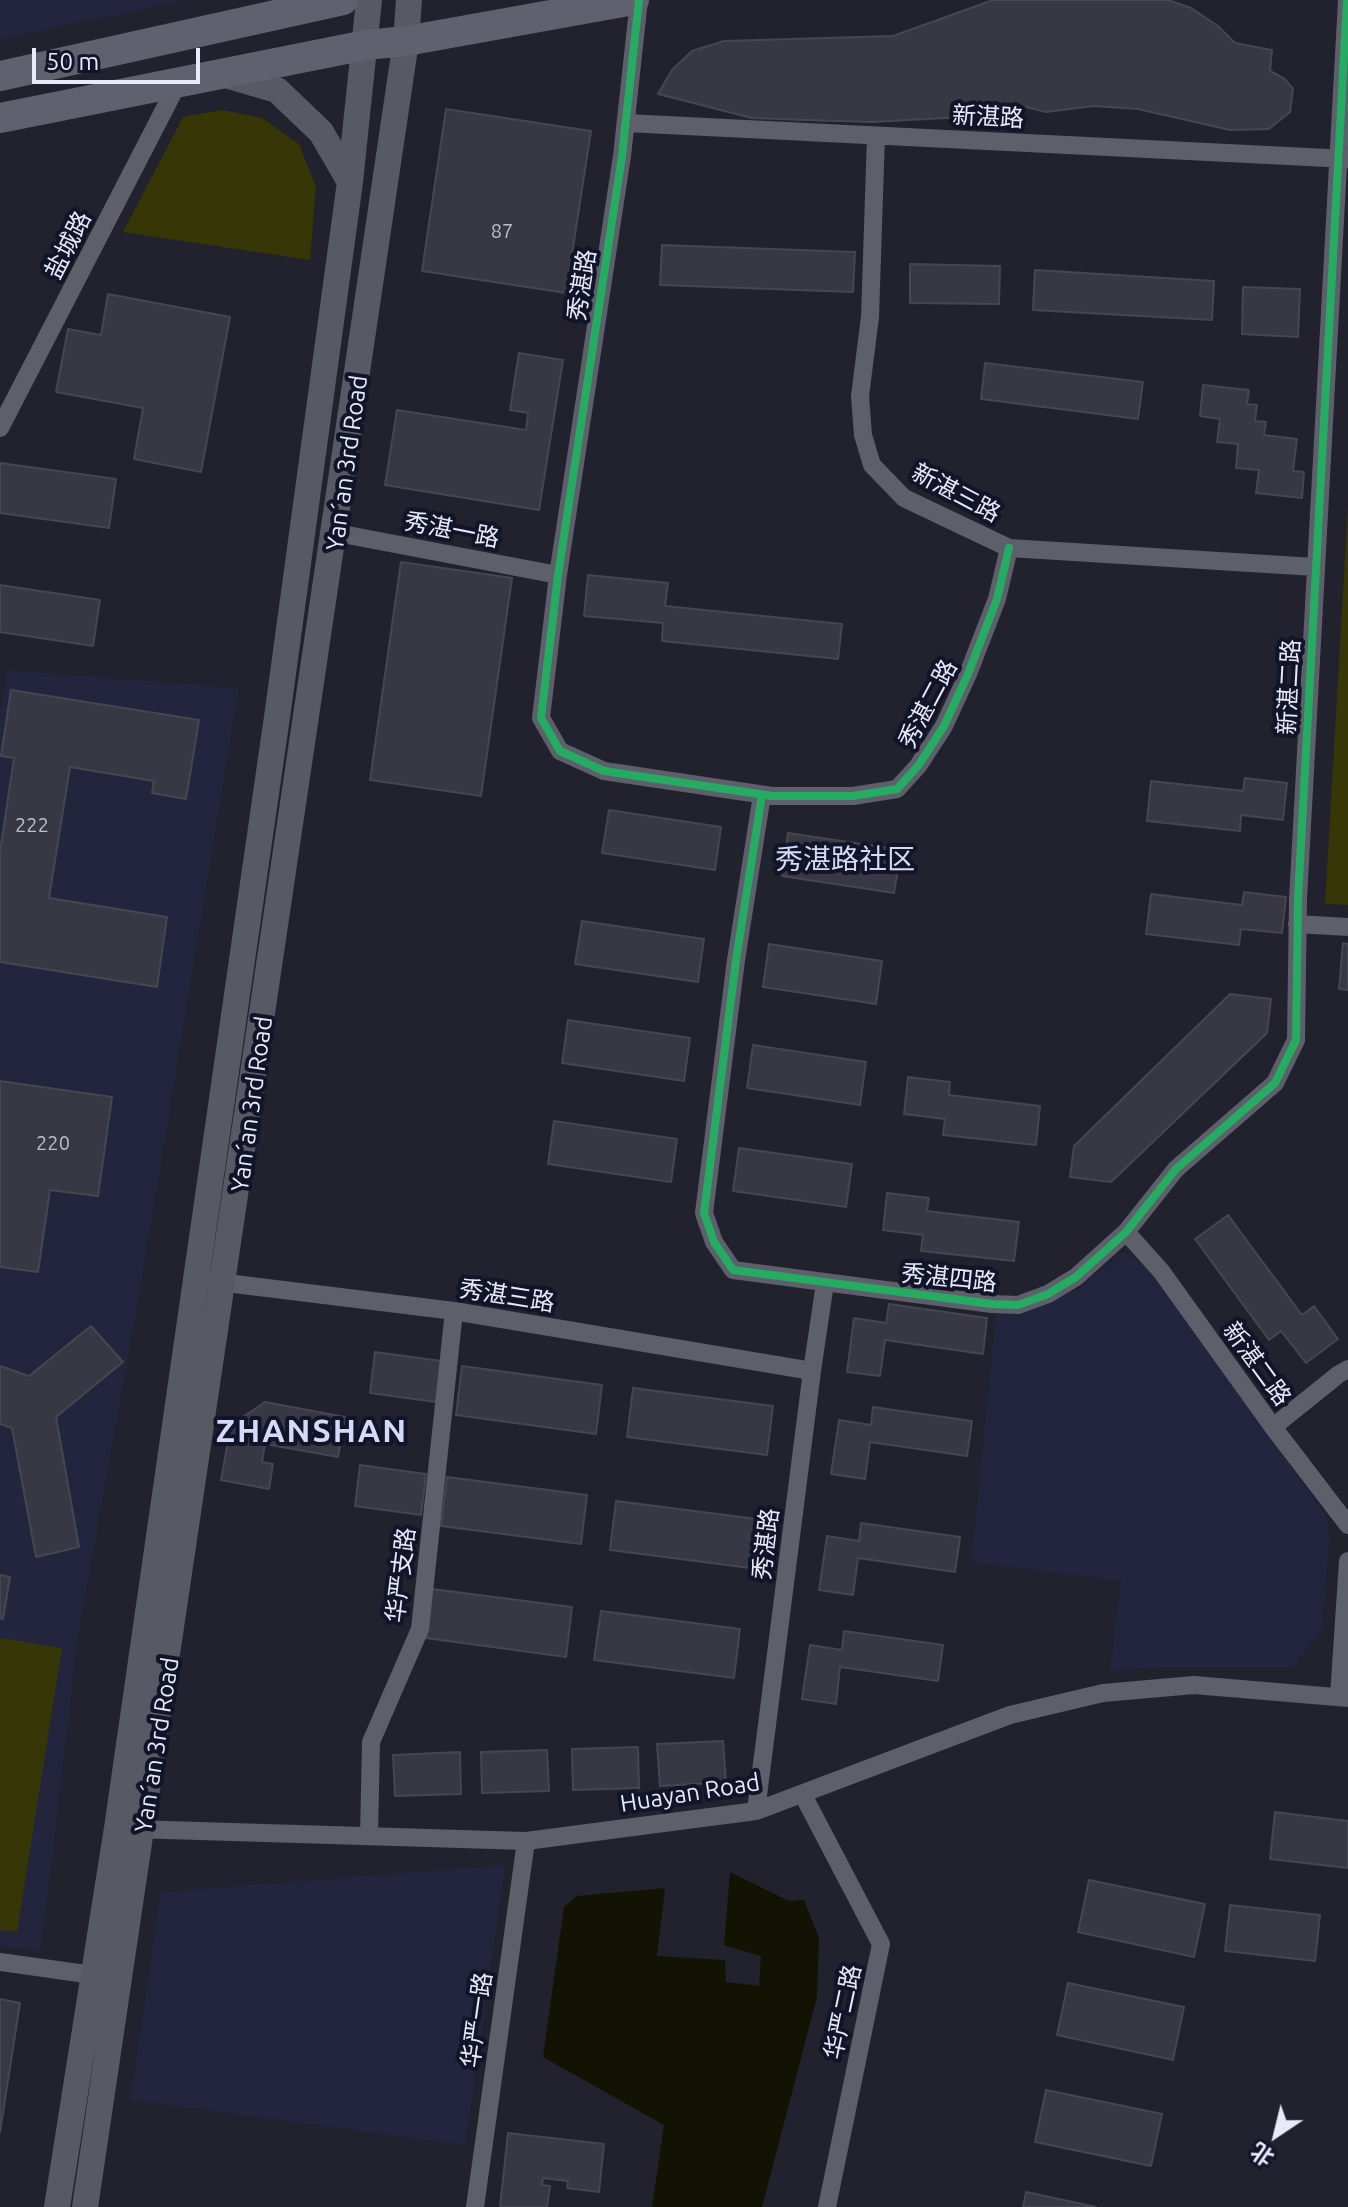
<!DOCTYPE html>
<html>
<head>
<meta charset="utf-8">
<style>
	body { margin:0 }
	#map { position:relative; width:1348px; height:2207px; overflow:hidden; background:#21222d; font-family:Ubuntu,"Noto Sans SC",sans-serif }
	canvas { display:block }
	.north { position:absolute; left:1236px; top:2095px; width:80px; height:80px; -webkit-text-stroke:6px #121429; paint-order:stroke; rotate:215deg; font-size:22px; font-weight:700; line-height:32px; text-align:center; color:#e8eaf9 }
	.north::after { content:''; display:block; margin:auto; width:28px; height:36px; background:#e8eaf9; clip-path:polygon(50% 0,100% 100%,50% 72%,0 100%) }
	.scale { position:absolute; left:32px; top:48px; width:168px; height:36px; box-sizing:border-box; border:4px solid #e8eaf9; border-top:0; padding-left:10px; font-size:24px; line-height:28px; white-space:nowrap; color:#e8eaf9; -webkit-text-stroke:6px #121429; paint-order:stroke }
</style>
</head>
<body>
<div id="map">
<canvas width="1348" height="2207"></canvas>
<div class="north">北</div>
<div class="scale">50 m</div>
</div>
<script>
const c = document.querySelector('canvas').getContext('2d');
c.lineJoin = 'round';
function paint(path, color) {
  c.fillStyle = color;
  c.fill(path, 'evenodd');
}
function strokePath(path, color, width, dash) {
  c.strokeStyle = color;
  c.lineWidth = width;
  c.lineCap = dash ? 'butt' : 'round';
  c.setLineDash(dash || []);
  c.stroke(path);
}
function write(font, color, halo, rows, align = 'center') {
  c.font = font + ' Ubuntu,"Noto Sans SC",sans-serif';
  c.lineWidth = 8;
  c.setLineDash([]);
  c.textBaseline = 'middle';
  c.strokeStyle = halo;
  c.fillStyle = color;
  for (const [text, x, y, turn = 0] of rows) {
    c.save();
    c.translate(x, y);
    c.rotate((+turn || 0) * Math.PI / 180);
    c.textAlign = isNaN(turn) ? turn : align;
    if (halo) c.strokeText(text, 0, 0);
    c.fillText(text, 0, 0);
    c.restore();
  }
}
const built = new Path2D(`
	M 0,0 L 187,0 L 0,39 Z
	M 7,670 L 239,688 L 139,1296 L 78,1636 L 41,1951 L 0,1946 L 0,713 Z
	M 1123,1252 L 1149,1269 L 1325,1514 L 1330,1535 L 1322,1629 L 1292,1667 L 1161,1667 L 1110,1671 L 1121,1581 L 971,1562 L 996,1314 L 1024,1311 L 1079,1289 Z
	M 505,1865 L 465,2145 L 130,2100 L 161,1892 Z`);
const green = new Path2D(`
	M 222,110 L 262,118 L 299,144 L 316,187 L 310,260 L 123,232 L 183,117 Z
	M 1348,505 L 1348,905 L 1325,904 Z
	M 0,1638 L 62,1648 L 17,1932 L 0,1930 Z`);
const water = new Path2D(`
	M 730,1872 L 789,1901 L 804,1900 L 819,1938 L 817,1997 L 762,2207 L 652,2207 L 664,2125 L 543,2057 L 564,1907 L 577,1896 L 665,1888 L 657,1956 L 725,1960 L 726,1982 L 759,1986 L 761,1956 L 724,1945 Z`);
const building = new Path2D(`
	M 993,0 L 1168,0 L 1191,8 L 1218,26 L 1235,43 L 1272,50 L 1270,71 L 1285,79 L 1293,89 L 1290,112 L 1269,129 L 1230,130 L 1138,109 L 1094,106 L 1046,112 L 1022,106 L 983,116 L 872,122 L 805,120 L 752,118 L 658,94 L 672,70 L 692,51 L 724,41 L 893,36 Z
	M 446,109 L 591,131 L 566,293 L 422,271 Z
	M 662,245 L 855,252 L 853,292 L 660,285 Z
	M 910,264 L 1000,266 L 999,304 L 910,303 Z
	M 1035,270 L 1214,281 L 1212,320 L 1033,310 Z
	M 1243,287 L 1300,289 L 1298,337 L 1242,334 Z
	M 108,294 L 230,317 L 201,472 L 134,459 L 143,408 L 56,392 L 68,329 L 101,335 Z
	M 519,353 L 563,360 L 539,510 L 385,485 L 397,410 L 526,430 L 528,413 L 510,410 Z
	M 985,363 L 1143,382 L 1138,419 L 981,399 Z
	M 1203,385 L 1249,390 L 1247,404 L 1257,405 L 1255,421 L 1266,422 L 1264,435 L 1297,439 L 1293,471 L 1304,472 L 1302,498 L 1256,493 L 1259,470 L 1236,468 L 1238,444 L 1217,442 L 1220,419 L 1200,416 Z
	M 0,463 L 116,479 L 109,528 L 0,513 Z
	M 401,562 L 512,578 L 481,796 L 370,780 Z
	M 588,575 L 668,583 L 665,606 L 842,624 L 838,659 L 662,641 L 663,623 L 584,616 Z
	M 0,585 L 100,600 L 93,646 L 0,632 Z
	M 11,690 L 199,720 L 186,799 L 152,793 L 154,781 L 70,767 L 49,898 L 167,917 L 157,987 L 0,962 L 0,852 L 14,758 L 1,756 Z
	M 1245,778 L 1287,783 L 1283,820 L 1241,815 L 1240,831 L 1147,821 L 1151,781 L 1243,791 Z
	M 609,810 L 721,827 L 715,870 L 602,853 Z
	M 788,833 L 901,850 L 894,893 L 782,876 Z
	M 1244,892 L 1286,897 L 1282,933 L 1241,929 L 1239,945 L 1146,934 L 1151,894 L 1242,905 Z
	M 582,921 L 704,939 L 698,982 L 575,964 Z
	M 1343,943 L 1348,944 L 1348,990 L 1339,989 Z
	M 769,944 L 882,961 L 876,1004 L 763,987 Z
	M 1230,994 L 1271,999 L 1267,1033 L 1111,1182 L 1070,1177 L 1074,1146 Z
	M 568,1020 L 690,1038 L 684,1081 L 562,1063 Z
	M 753,1045 L 866,1062 L 860,1105 L 747,1088 Z
	M 908,1077 L 950,1082 L 949,1095 L 1040,1106 L 1036,1145 L 943,1135 L 945,1119 L 904,1114 Z
	M 0,1081 L 112,1097 L 98,1196 L 50,1190 L 38,1272 L 0,1267 Z
	M 554,1121 L 677,1139 L 671,1182 L 548,1164 Z
	M 739,1148 L 852,1164 L 846,1207 L 733,1191 Z
	M 887,1193 L 929,1198 L 927,1211 L 1019,1222 L 1014,1261 L 921,1251 L 923,1235 L 883,1230 Z
	M 1228,1215 L 1302,1315 L 1314,1306 L 1338,1339 L 1306,1363 L 1281,1331 L 1269,1340 L 1195,1239 Z
	M 889,1304 L 987,1318 L 983,1354 L 885,1340 L 880,1376 L 847,1372 L 854,1318 L 886,1323 Z
	M 91,1326 L 123,1362 L 56,1417 L 79,1547 L 36,1557 L 12,1428 L 0,1424 L 0,1366 L 29,1376 Z
	M 375,1352 L 441,1361 L 436,1402 L 370,1393 Z
	M 462,1366 L 602,1385 L 596,1434 L 456,1415 Z
	M 633,1388 L 773,1406 L 767,1455 L 627,1437 Z
	M 265,1402 L 345,1417 L 338,1457 L 265,1444 L 262,1462 L 273,1464 L 269,1489 L 221,1480 L 231,1425 Z
	M 873,1407 L 972,1421 L 967,1456 L 870,1442 L 865,1479 L 831,1474 L 839,1420 L 871,1425 Z
	M 360,1465 L 426,1474 L 421,1515 L 355,1506 Z
	M 447,1477 L 587,1495 L 581,1544 L 441,1526 Z
	M 616,1501 L 757,1519 L 750,1568 L 610,1550 Z
	M 861,1523 L 960,1537 L 955,1572 L 858,1558 L 853,1595 L 819,1590 L 827,1536 L 859,1541 Z
	M 0,1575 L 10,1577 L 3,1619 L 0,1618 Z
	M 432,1589 L 572,1607 L 566,1657 L 426,1638 Z
	M 601,1611 L 740,1629 L 734,1678 L 594,1660 Z
	M 844,1631 L 943,1645 L 938,1681 L 840,1667 L 836,1704 L 802,1699 L 810,1645 L 842,1650 Z
	M 723,1741 L 726,1782 L 660,1786 L 657,1744 Z
	M 638,1747 L 639,1788 L 573,1790 L 572,1749 Z
	M 547,1750 L 549,1791 L 482,1793 L 481,1752 Z
	M 460,1752 L 461,1794 L 395,1796 L 393,1755 Z
	M 1275,1812 L 1348,1821 L 1348,1868 L 1270,1859 Z
	M 1089,1880 L 1205,1904 L 1194,1957 L 1078,1932 Z
	M 1230,1905 L 1320,1915 L 1315,1961 L 1225,1951 Z
	M 1068,1983 L 1184,2007 L 1173,2060 L 1057,2035 Z
	M 0,1999 L 20,2003 L 0,2132 Z
	M 1046,2090 L 1162,2114 L 1151,2166 L 1035,2142 Z
	M 508,2133 L 604,2144 L 599,2192 L 567,2188 L 568,2181 L 543,2178 L 542,2185 L 550,2186 L 547,2207 L 500,2207 Z
	M 1026,2192 L 1096,2207 L 1023,2207 Z`);
const minor = new Path2D(`
	M 639,0 L 622,156 L 558,575 L 541,718 L 560,751 L 604,771 L 772,796 L 853,796 L 897,789 L 918,766 L 944,726 L 968,674 L 997,599 L 1009,548
	M 626,123 L 1348,159
	M 876,136 L 870,317 L 860,396 L 863,435 L 872,465 L 904,498 L 1009,548 L 1315,567
	M 0,428 L 178,83
	M 337,533 L 558,575
	M 762,795 L 736,960 L 704,1213 L 714,1242 L 733,1270 L 992,1304 L 1018,1305 L 1048,1294 L 1076,1277 L 1126,1232 L 1176,1169 L 1275,1083 L 1296,1040 L 1298,899 L 1347,0
	M 1297,924 L 1348,927
	M 1126,1232 L 1161,1271 L 1273,1427 L 1348,1525
	M 194,1279 L 454,1311 L 812,1371
	M 1273,1427 L 1339,1374 L 1348,1369
	M 1339,1696 L 1348,1561
	M 803,1795 L 881,1944 L 827,2207
	M 756,1811 L 812,1371 L 825,1283
	M 134,1829 L 526,1841 L 756,1811 L 1010,1715 L 1103,1693 L 1194,1685 L 1348,1698
	M 369,1836 L 371,1742 L 420,1629 L 454,1311
	M 0,1962 L 93,1975
	M 475,2207 L 526,1841`);
const secondary = new Path2D(`
	M 222,74 L 277,90 L 321,132 L 350,182
	M 57,2207 L 117,1828 L 278,710 L 350,182 L 369,0
	M 85,2207 C 198,1486 305,764 406,41 L 409,0`);
const primary = new Path2D(`
	M 0,76 L 343,0
	M 0,118 L 366,45 L 406,41 L 634,0`);
const cycleway = new Path2D(`
	M 639,0 L 622,156 L 558,575 L 541,718 L 560,751 L 604,771 L 772,796 L 853,796 L 897,789 L 918,766 L 944,726 L 968,674 L 997,599 L 1009,548
	M 762,795 L 736,960 L 704,1213 L 714,1242 L 733,1270 L 992,1304 L 1018,1305 L 1048,1294 L 1076,1277 L 1126,1232 L 1176,1169 L 1275,1083 L 1296,1040 L 1298,899 L 1347,0`);
const numberNames = [
	["87",502,231],
	["222",32,825],
	["220",53,1143]
];
const streetNames = [
	["新湛路",988,117,3],
	["盐城路",68,245,-63],
	["秀湛路",582,285,-81],
	["Yan´an 3rd Road",347,463,-82],
	["新湛三路",956,493,28],
	["秀湛一路",452,530,11],
	["新湛二路",1289,687,-87],
	["秀湛二路",928,704,-62],
	["Yan´an 3rd Road",252,1104,-82],
	["秀湛四路",949,1278,6],
	["秀湛三路",507,1296,9],
	["新湛二路",1257,1364,54],
	["秀湛路",766,1544,-83],
	["华严支路",401,1575,-83],
	["Yan´an 3rd Road",157,1745,-81],
	["Huayan Road",690,1793,-9],
	["华严二路",843,2012,-78],
	["华严一路",477,2020,-82]
];
const quarterNames = [
	["秀湛路社区",845,860]
];
const districtNames = [
	["ZHANSHAN",312,1431]
];
paint(built, '#23253f');
paint(green, '#373606');
paint(water, '#131304');
paint(building, '#373843');
strokePath(building, '#454750', 2);
strokePath(minor, '#5d5f6a', 18);
strokePath(secondary, '#575964', 26);
strokePath(primary, '#5f616e', 30);
strokePath(cycleway, '#26ab63', 8);
write('20px', '#bcbecc', null, numberNames);
write('24px', '#e8eaf9', '#121429', streetNames);
write('28px', '#d5daf7', '#121429', quarterNames);
c.letterSpacing = '2px';
write('bold 32px', '#d5daf7', '#121429', districtNames);
c.letterSpacing = '0px';
</script>
</body>
</html>
